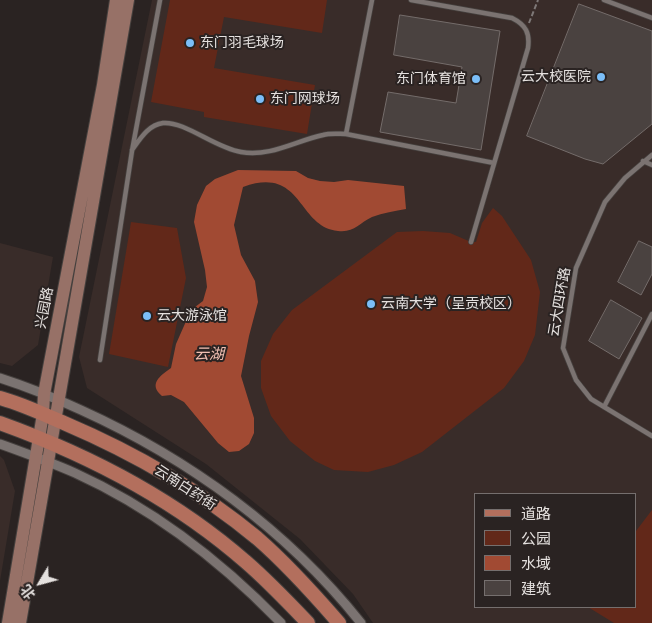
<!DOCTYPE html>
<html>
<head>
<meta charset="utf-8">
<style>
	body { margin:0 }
	#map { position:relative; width:652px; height:623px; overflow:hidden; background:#2a2322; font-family:Arial,"Noto Sans SC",sans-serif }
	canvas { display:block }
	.legend { position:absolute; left:474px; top:493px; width:162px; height:115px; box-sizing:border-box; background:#2a2322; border:1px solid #756f6e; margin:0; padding:6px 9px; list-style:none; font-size:15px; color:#e5e1df }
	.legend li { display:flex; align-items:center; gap:10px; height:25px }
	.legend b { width:25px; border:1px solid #756f6e }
	.north { position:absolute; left:15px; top:558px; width:50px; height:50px; -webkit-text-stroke:4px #2a2322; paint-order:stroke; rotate:233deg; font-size:14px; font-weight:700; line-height:20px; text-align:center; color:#e5e1df }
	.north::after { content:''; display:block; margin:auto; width:18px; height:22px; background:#e5e1df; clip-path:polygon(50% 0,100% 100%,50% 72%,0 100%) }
</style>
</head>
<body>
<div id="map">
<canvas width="652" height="623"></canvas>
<ul class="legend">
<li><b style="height:6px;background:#b36f5d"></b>道路</li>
<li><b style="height:14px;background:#622819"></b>公园</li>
<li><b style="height:14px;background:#a14a33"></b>水域</li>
<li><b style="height:14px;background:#4a4240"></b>建筑</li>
</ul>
<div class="north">北</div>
</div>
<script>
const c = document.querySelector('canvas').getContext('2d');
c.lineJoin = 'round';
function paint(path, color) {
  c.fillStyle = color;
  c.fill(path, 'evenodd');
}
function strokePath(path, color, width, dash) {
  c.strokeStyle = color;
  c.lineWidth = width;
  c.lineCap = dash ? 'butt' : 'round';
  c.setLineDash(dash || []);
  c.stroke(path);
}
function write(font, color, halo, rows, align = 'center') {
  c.font = font + ' Arial,"Noto Sans SC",sans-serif';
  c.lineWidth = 4;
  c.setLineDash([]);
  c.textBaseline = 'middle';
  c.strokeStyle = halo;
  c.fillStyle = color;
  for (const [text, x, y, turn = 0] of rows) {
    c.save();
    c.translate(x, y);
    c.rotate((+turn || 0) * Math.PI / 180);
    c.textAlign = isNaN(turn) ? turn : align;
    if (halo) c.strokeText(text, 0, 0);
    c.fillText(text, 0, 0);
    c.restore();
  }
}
const built = new Path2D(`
	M 152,0 L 652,0 L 652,623 L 373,623 L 353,594 L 300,539 L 206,464 L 87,388 L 79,357 ZM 476,494 L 636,494 L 636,607 L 476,607 Z
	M 0,243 L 53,257 L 38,345 L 12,366 L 0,363 Z
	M 0,456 L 4,460 L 15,491 L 0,581 Z`);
const green = new Path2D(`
	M 170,0 L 327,0 L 322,33 L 224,17 L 214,68 L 315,85 L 307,134 L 204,117 L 204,112 L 151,102 Z
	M 493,208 L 502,216 L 531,260 L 540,292 L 535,335 L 524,361 L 504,388 L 422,452 L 394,465 L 368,472 L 334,470 L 315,461 L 290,441 L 271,416 L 261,388 L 261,361 L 273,334 L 292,310 L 397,232 L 423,231 L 450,233 L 471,242 L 476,242 L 482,223 Z
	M 131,222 L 177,228 L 186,278 L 168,367 L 109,354 Z
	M 652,510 L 652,623 L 614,623 L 588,607 L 636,607 L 636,531 Z`);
const water = new Path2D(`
	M 238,170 L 296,171 L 308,178 L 320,181 L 334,182 L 348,180 L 404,186 L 406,209 C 395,211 383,213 372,217 C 359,223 354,233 338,231 C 297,227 303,165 243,187 L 234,225 L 241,255 L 255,281 L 258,302 L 249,336 L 241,376 L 254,418 L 254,433 L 249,444 L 239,451 L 229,452 L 218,443 L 184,402 L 171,395 L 162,396 C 148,384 160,376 171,368 L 176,344 L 191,310 L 203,301 L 207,287 L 205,270 L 194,222 L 197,205 L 206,186 L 215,179 Z`);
const building = new Path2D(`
	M 579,4 L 652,31 L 652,124 L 603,164 L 585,159 L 527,136 Z
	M 400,15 L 500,31 L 481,150 L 380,132 L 388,92 L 456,103 L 462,67 L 394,55 Z
	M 639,241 L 652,247 L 652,274 L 641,295 L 618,282 Z
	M 611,300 L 642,318 L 619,359 L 589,341 Z`);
const path = new Path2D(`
	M 529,23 L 538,0`);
const service = new Path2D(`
	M 372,0 L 346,134 L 494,163
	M 411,0 L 512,18 C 526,25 530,33 528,48 L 471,242
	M 604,0 L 652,18
	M 132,150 C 140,139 148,125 163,123 C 185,121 215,148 241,152 C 271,157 295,141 323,135 C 330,133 338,134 346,134
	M 652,155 L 625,178 L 605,202 L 576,268 L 563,348 L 576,380 L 591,399 L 652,436
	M 643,161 L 652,165
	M 100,360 L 132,151 L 160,0
	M 604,407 L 652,314`);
const minor = new Path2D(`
	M 0,378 C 28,387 55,398 81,410 C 189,459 287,530 361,623
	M 0,444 C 25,453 50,462 75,473 C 152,508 222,562 281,623`);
const secondary = new Path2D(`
	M 8,623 L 43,414 L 44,394 L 103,85 L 116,0
	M 20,623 L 128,0`);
const primary = new Path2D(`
	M 0,398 C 22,404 43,414 64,423 C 132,452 199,490 257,538 C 287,564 313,593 339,623
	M 0,423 C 89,455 174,499 246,562 C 268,581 288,602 308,623`);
const markers = [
	[190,43,5,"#7bbef8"],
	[601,77,5,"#7bbef8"],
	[476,79,5,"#7bbef8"],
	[260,99,5,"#7bbef8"],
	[371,304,5,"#7bbef8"],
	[147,316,5,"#7bbef8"]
];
const poiNames = [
	["东门羽毛球场",200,43],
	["云大校医院",591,77,"right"],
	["东门体育馆",466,79,"right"],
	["东门网球场",270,99],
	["云南大学（呈贡校区）",381,304],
	["云大游泳馆",157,316]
];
const streetNames = [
	["云大四环路",560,302,-80],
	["兴园路",45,308,-79],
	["云南白药街",185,488,33]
];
const waterNames = [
	["云湖",209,355]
];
paint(built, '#392c29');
paint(green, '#622819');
paint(water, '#a14a33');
paint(building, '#4a4240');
strokePath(building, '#746c6a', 1);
strokePath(service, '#45403e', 6);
strokePath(minor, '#45403e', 11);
strokePath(secondary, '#45403e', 14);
strokePath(primary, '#45403e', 16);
strokePath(path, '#7e7877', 2, [5, 2.5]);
strokePath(service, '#7b7371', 4.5);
strokePath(minor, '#7b7371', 9);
strokePath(secondary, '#977167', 12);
strokePath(primary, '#b36f5d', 14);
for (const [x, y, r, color] of markers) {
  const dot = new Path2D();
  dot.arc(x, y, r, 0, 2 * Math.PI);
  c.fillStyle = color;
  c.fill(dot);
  strokePath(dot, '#2a2322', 2);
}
write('14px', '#e5e1df', '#2a2322', poiNames, 'left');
write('14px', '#e5e1df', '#2a2322', streetNames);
write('italic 15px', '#f1bfb2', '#2a2322', waterNames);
</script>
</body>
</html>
